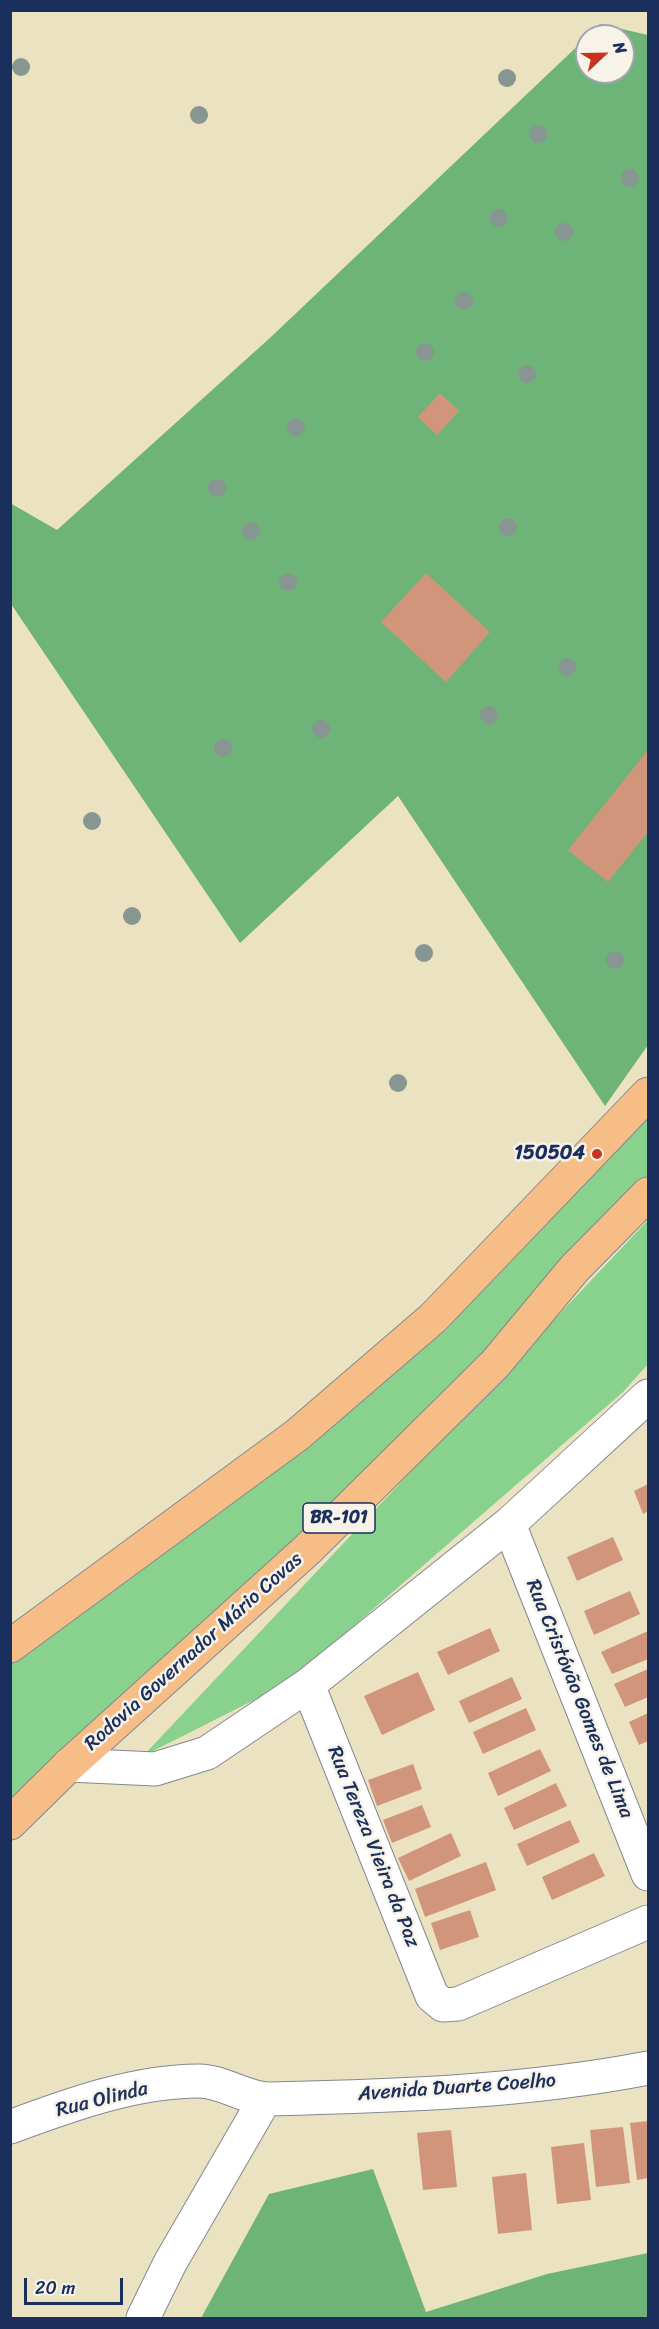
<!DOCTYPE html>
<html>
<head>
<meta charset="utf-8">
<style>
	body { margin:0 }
	#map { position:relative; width:659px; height:2329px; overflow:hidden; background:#ebe2c1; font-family:Sriracha,sans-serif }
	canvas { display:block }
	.frame { position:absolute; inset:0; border:12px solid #1b2f5e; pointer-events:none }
	.north { position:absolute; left:575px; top:24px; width:60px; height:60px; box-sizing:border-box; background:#f7f3e8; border:2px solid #9fa5b1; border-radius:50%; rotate:68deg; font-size:16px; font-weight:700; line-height:24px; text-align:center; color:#1b2f5e }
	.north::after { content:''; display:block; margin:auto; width:21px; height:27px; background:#c8321e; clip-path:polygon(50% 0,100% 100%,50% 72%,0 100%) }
	.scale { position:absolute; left:24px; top:2278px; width:99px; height:27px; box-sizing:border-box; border:3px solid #1b2f5e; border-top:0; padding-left:8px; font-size:18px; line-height:21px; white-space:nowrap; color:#1b2f5e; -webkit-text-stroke:4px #f7f3e8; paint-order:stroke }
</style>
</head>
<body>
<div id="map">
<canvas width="659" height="2329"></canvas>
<div class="frame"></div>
<div class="north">N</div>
<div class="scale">20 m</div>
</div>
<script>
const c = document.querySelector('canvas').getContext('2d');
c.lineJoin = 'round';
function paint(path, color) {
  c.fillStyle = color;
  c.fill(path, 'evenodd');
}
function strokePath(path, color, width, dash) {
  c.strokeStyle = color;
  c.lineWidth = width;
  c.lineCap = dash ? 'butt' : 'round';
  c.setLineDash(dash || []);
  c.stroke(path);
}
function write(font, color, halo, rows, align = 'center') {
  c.font = font + ' Sriracha,sans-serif';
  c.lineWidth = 5;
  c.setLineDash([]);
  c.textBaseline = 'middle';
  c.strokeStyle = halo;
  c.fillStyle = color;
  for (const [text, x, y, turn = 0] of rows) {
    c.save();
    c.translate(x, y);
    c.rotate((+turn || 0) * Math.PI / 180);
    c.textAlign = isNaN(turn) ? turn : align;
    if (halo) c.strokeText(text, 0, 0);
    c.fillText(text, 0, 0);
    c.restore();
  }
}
const green = new Path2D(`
	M 648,1084 L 648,1185 L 574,1270 L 11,1823 L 10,1646 L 421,1328 Z
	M 648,1220 L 648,1364 L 623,1392 L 288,1683 L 143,1756 Z`);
const forest = new Path2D(`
	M 600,24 L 648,35 L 648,1045 L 605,1106 L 398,796 L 240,943 L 11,604 L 10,503 L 57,530 L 272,336 L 587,37 L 587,72 L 623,72 L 623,36 L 588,36 Z
	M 373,2169 L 426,2312 L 547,2274 L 648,2253 L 648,2318 L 201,2318 L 269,2194 Z`);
const building = new Path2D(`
	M 440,393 L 459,411 L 437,435 L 418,417 Z
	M 426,573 L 490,632 L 446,682 L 381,622 Z
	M 648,750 L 648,832 L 608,882 L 568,850 Z
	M 648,1484 L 648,1511 L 643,1514 L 634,1491 Z
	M 613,1537 L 623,1560 L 577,1581 L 567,1557 Z
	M 630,1591 L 640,1614 L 594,1635 L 584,1611 Z
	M 490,1628 L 500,1651 L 448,1675 L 437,1652 Z
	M 648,1631 L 648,1659 L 612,1674 L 601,1652 Z
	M 648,1669 L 648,1697 L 625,1707 L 614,1684 Z
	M 418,1672 L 435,1710 L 382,1735 L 364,1696 Z
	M 512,1677 L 522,1699 L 469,1723 L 459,1701 Z
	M 526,1708 L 536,1730 L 483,1754 L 473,1732 Z
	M 648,1713 L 648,1741 L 639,1745 L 629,1722 Z
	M 540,1749 L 551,1771 L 498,1796 L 488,1773 Z
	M 413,1764 L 422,1789 L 377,1806 L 368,1780 Z
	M 556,1783 L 567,1806 L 514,1830 L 504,1808 Z
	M 422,1805 L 431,1827 L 392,1843 L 383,1820 Z
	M 570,1820 L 580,1842 L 527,1866 L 517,1844 Z
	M 451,1833 L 461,1856 L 409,1881 L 398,1858 Z
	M 594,1853 L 605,1876 L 552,1900 L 542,1877 Z
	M 486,1862 L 496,1890 L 425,1917 L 415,1889 Z
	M 470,1910 L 479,1937 L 440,1950 L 431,1923 Z
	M 648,2121 L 648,2178 L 637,2180 L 630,2123 Z
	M 623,2127 L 630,2183 L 596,2187 L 590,2130 Z
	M 451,2130 L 457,2187 L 423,2190 L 417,2133 Z
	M 584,2143 L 591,2200 L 557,2204 L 551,2147 Z
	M 526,2173 L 532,2230 L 498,2234 L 492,2177 Z`);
const minor = new Path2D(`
	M 509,1524 L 648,1874
	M 308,1685 L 432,1996 L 443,2005 L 458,2004 L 648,1922
	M 69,1765 L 155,1769 L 207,1753 L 308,1685 L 509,1524 L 648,1396
	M 10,2127 C 69,2105 135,2081 199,2081 C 223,2081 246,2099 269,2099 C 395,2096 525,2092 648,2068
	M 143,2318 L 170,2263 L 265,2099`);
const trunk = new Path2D(`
	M 10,1646 L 297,1435 L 433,1318 L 648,1094
	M 10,1823 L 69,1765 L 307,1550 L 495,1364 L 574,1269 L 648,1194`);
const trees = [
	[21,67],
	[507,78],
	[199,115],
	[538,134],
	[630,178],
	[499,218],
	[564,232],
	[464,301],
	[425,352],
	[527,374],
	[296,427],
	[217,488],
	[508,527],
	[251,531],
	[288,582],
	[567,667],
	[489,715],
	[321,729],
	[223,748],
	[92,821],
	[132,916],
	[424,953],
	[615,960],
	[398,1083]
];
const markers = [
	[597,1154,6,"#c8321e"]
];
const shields = [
	[339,1518,72]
];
const shieldNames = [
	["BR-101",339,1518]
];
const poiNames = [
	["150504",585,1154]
];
const streetNames = [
	["Rodovia Governador Mário Covas",194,1652,-42],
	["Rua Cristóvão Gomes de Lima",579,1699,68],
	["Rua Tereza Vieira da Paz",373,1847,68],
	["Avenida Duarte Coelho",457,2088,-4],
	["Rua Olinda",102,2100,-14]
];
paint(green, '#89d28e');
paint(forest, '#6eb479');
paint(building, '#d1957b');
strokePath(minor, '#838890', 35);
strokePath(trunk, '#838890', 35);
strokePath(minor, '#fff', 33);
strokePath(trunk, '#f6be86', 33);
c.fillStyle = '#879691';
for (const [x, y] of trees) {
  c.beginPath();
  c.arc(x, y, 9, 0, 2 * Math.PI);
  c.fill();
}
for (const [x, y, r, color] of markers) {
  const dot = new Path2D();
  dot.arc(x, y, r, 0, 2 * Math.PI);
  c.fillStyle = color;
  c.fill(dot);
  strokePath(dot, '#f7f3e8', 2);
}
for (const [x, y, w] of shields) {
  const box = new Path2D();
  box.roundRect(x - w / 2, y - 15, w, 30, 4.5);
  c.fillStyle = '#f7f3e8';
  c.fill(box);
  strokePath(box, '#1b2f5e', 1.5);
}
write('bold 18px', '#1b2f5e', null, shieldNames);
write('bold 20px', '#1b2f5e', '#f7f3e8', poiNames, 'right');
write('20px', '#1b2f5e', '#f7f3e8', streetNames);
</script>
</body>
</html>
